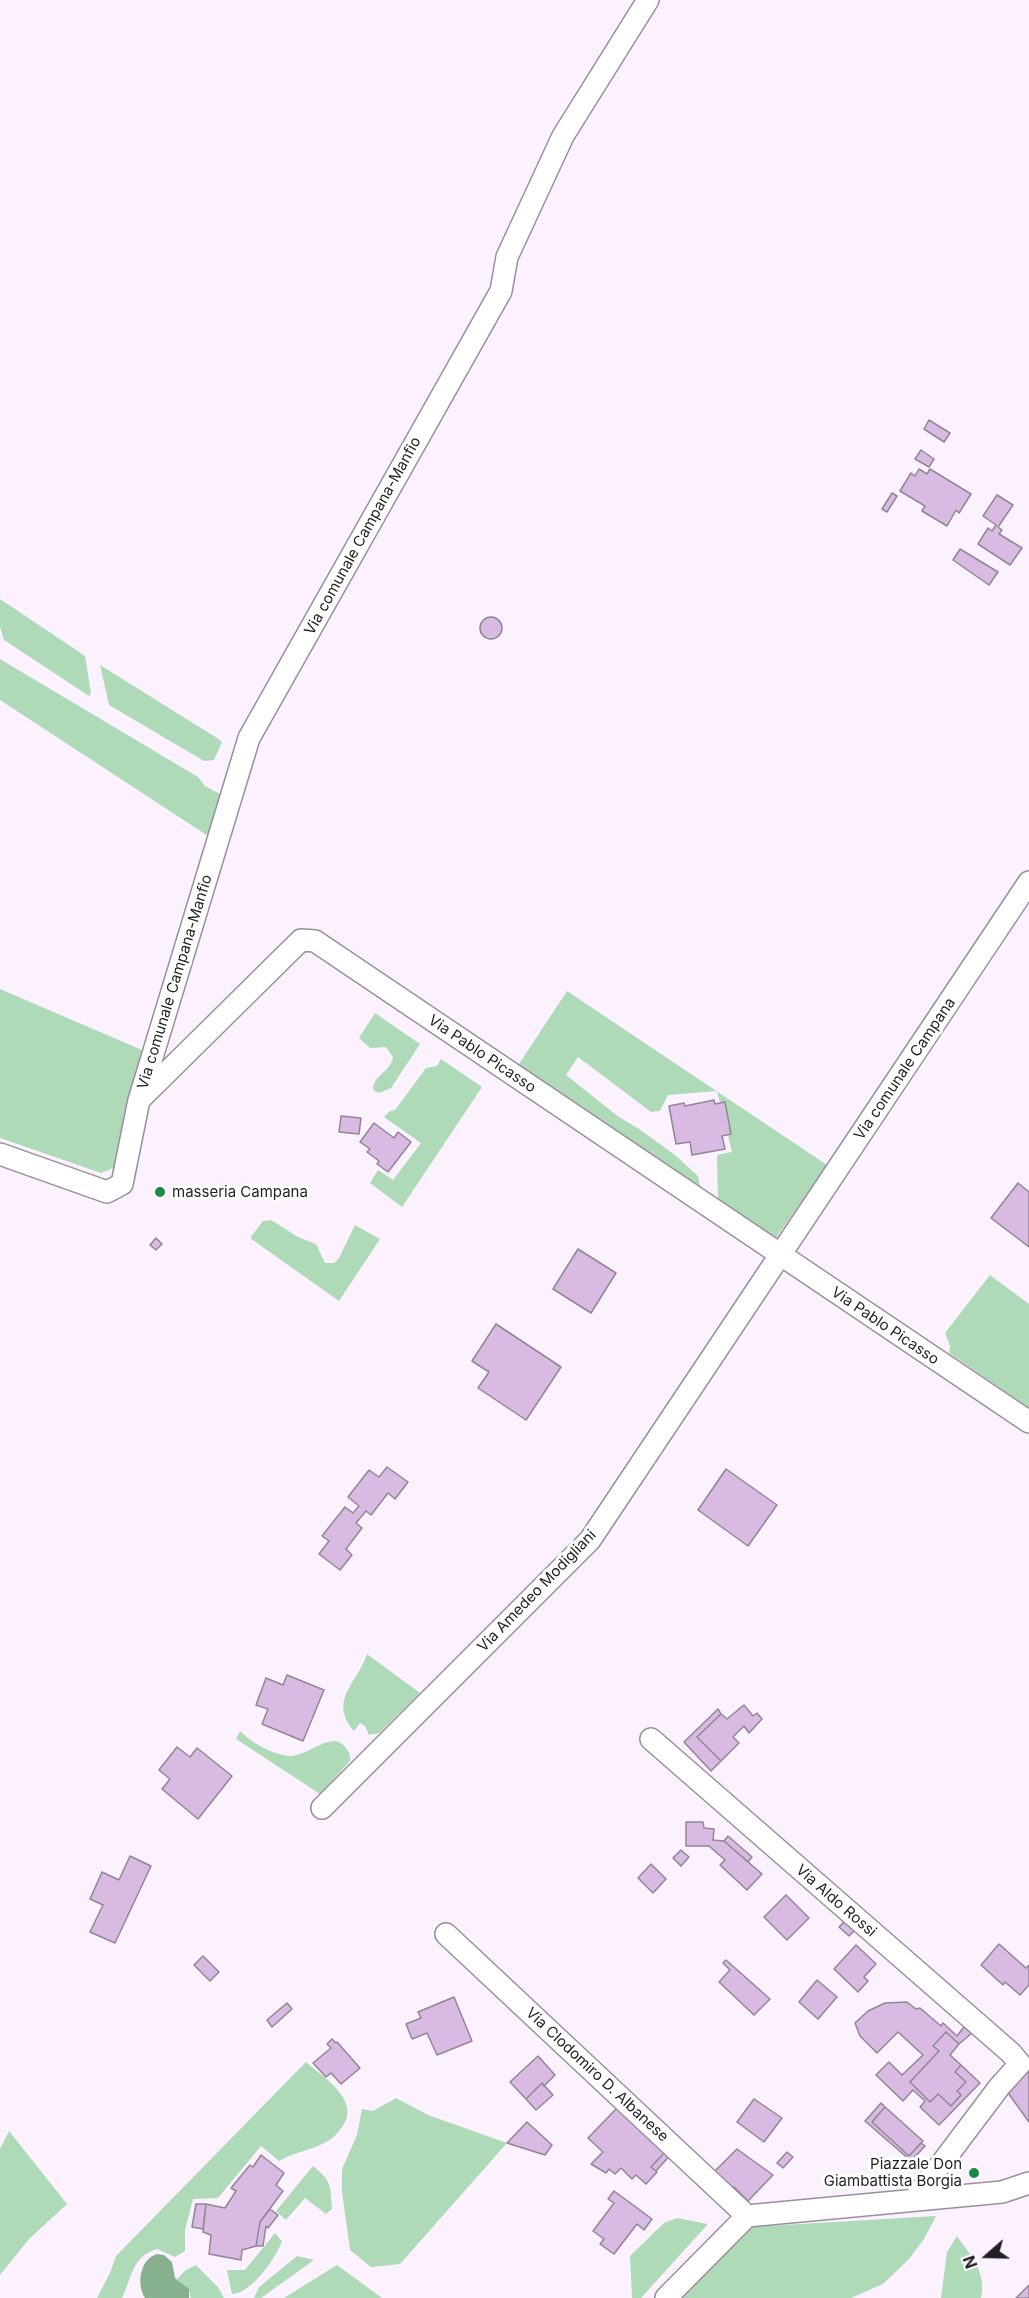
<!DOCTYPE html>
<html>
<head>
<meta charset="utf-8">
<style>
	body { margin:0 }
	#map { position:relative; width:1029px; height:2298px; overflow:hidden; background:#fcf2ff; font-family:Inter,sans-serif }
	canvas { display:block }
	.north { position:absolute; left:957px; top:2226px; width:60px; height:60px; -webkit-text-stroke:4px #fff; paint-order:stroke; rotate:250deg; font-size:16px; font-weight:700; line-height:24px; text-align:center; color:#221e23 }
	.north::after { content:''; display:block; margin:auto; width:21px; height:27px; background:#221e23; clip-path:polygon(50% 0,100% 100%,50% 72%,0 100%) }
</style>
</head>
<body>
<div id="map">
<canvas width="1029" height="2298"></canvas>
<div class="north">N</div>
</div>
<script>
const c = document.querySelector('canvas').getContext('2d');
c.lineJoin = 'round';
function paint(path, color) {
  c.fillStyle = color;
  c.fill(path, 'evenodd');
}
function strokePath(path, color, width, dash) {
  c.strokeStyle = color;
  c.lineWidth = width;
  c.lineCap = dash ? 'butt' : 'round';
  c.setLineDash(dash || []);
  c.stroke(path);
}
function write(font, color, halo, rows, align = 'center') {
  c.font = font + ' Inter,sans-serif';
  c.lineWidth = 6;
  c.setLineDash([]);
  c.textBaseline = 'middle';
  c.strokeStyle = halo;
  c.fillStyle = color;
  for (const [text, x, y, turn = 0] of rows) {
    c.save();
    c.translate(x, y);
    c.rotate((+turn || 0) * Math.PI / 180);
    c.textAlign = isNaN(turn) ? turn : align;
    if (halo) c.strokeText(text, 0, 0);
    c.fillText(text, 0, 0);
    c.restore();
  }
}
const green = new Path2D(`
	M 0,599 L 85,656 L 91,693 L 89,696 L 4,640 L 0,627 Z
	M 0,659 L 198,777 L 205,786 L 220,794 L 208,836 L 0,700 Z
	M 100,665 L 217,738 L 222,742 L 214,760 L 204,761 L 109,705 Z
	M 0,989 L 142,1050 L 116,1167 L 101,1173 L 0,1138 Z
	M 567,991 L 827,1165 L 776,1238 L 718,1199 L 717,1155 L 732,1152 L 717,1091 L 668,1095 L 660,1111 L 651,1112 L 578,1057 L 566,1075 L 619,1117 L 639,1129 L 675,1155 L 698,1176 L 701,1190 L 515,1070 Z
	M 375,1013 L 420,1044 L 391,1088 L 379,1093 L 374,1091 C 369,1078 391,1072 393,1057 L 386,1047 L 370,1048 L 359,1038 Z
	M 441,1059 L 482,1087 L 402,1207 L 370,1183 L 378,1170 L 393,1180 L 421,1143 L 384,1117 L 390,1111 L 395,1110 L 426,1068 L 437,1066 Z
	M 271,1220 L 298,1237 L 316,1244 L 325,1263 L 334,1263 L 339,1258 L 355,1225 L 380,1239 L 339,1301 L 250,1238 L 263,1221 Z
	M 990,1275 L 1029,1304 L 1029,1408 L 949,1353 L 950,1346 L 945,1333 Z
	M 367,1654 L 420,1693 L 379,1733 L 369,1735 L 365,1726 L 360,1723 L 354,1731 C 328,1700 357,1684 367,1654 Z
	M 240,1731 C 252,1743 273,1755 290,1756 C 308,1757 332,1729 346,1748 C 349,1753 351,1755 350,1761 L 320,1794 L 236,1739 Z
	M 306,2062 C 323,2077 359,2099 344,2124 C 340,2130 334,2138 328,2141 C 313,2150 294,2152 279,2161 L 261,2146 L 218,2198 L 193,2199 L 185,2230 L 185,2251 L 175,2257 L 157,2249 C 132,2256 132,2277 122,2298 L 97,2298 L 110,2273 L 116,2256 Z
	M 396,2098 L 428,2115 L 507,2143 L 400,2264 L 371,2267 L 350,2250 L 342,2192 L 342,2169 L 357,2135 L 362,2109 L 373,2111 Z
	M 9,2131 L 67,2204 L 29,2239 L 0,2275 L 0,2149 Z
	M 313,2166 C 331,2180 331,2186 332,2209 L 326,2214 L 305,2198 L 286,2220 L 276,2211 Z
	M 936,2216 L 924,2239 L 909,2259 L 883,2284 L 851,2298 L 683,2298 L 750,2227 Z
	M 677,2218 L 708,2224 L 641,2298 L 632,2298 L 630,2256 L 664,2223 Z
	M 275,2233 L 282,2241 C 276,2258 251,2294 232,2294 L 227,2270 L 245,2270 Z
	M 957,2236 C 971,2256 987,2273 981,2298 L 941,2298 L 947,2252 Z
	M 297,2256 L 314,2260 L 261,2298 L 254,2298 L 259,2287 Z
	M 196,2265 L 218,2287 L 224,2298 L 191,2298 L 189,2291 L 177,2279 L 186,2270 Z
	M 337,2265 L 382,2298 L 284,2298 Z`);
const water = new Path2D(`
	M 157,2254 L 164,2255 L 172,2262 L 175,2278 L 189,2289 L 189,2298 L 145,2298 C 136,2284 140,2259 157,2254 Z`);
const building = new Path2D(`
	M 929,420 L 950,433 L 944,442 L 924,429 Z
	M 921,450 L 934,459 L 929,467 L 915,459 Z
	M 919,469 L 927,474 L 930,469 L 971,494 L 959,513 L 956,510 L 947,526 L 922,511 L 925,506 L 900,491 L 911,473 L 915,476 Z
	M 892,493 L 897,496 L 887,512 L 882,509 Z
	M 997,495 L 1013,505 L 998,527 L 1002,530 L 999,534 L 1022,548 L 1010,565 L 978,544 L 988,528 L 992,531 L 996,525 L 983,516 Z
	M 960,549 L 998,572 L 989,585 L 953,560 Z
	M480 628a11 11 0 1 1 22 0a11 11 0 1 1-22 0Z
	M 714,1100 L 715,1104 L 725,1102 L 731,1134 L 722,1136 L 725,1149 L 692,1155 L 690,1142 L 676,1144 L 669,1106 L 684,1103 L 685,1106 Z
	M 341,1116 L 361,1118 L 359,1134 L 339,1132 Z
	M 374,1123 L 394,1138 L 398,1132 L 411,1142 L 388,1172 L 377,1164 L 379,1161 L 367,1152 L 370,1149 L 360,1142 Z
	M 1018,1183 L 1029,1192 L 1029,1247 L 991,1218 Z
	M 156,1238 L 162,1244 L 156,1250 L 150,1245 Z
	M 578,1249 L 616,1273 L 591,1313 L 553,1289 Z
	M 496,1324 L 561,1367 L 526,1420 L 478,1388 L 489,1372 L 472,1361 Z
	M 387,1467 L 408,1482 L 395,1499 L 388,1493 L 371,1515 L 366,1511 L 356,1523 L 362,1528 L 346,1549 L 352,1555 L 340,1570 L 319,1554 L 329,1541 L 322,1536 L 345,1507 L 353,1513 L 359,1506 L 348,1497 L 369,1470 L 379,1477 Z
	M 726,1469 L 777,1505 L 748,1546 L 698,1510 Z
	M 287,1675 L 324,1690 L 303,1741 L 262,1724 L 268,1709 L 256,1705 L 266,1678 L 283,1685 Z
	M 744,1705 L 753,1716 L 757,1713 L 762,1719 L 749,1733 L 744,1726 L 733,1737 L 739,1743 L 721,1761 L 697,1737 L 721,1714 L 727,1719 Z
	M 718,1709 L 721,1714 L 697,1737 L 721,1761 L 711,1771 L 684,1742 Z
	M 177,1747 L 190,1757 L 197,1748 L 232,1776 L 198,1819 L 162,1789 L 170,1779 L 159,1770 Z
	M 686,1822 L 703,1822 L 704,1828 L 714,1829 L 713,1840 L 724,1841 L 762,1874 L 747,1890 L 720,1865 L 725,1860 L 709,1846 L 686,1846 Z
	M 728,1836 L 752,1857 L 748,1862 L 724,1841 Z
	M 681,1850 L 689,1857 L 681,1866 L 673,1858 Z
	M 130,1856 L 151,1866 L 115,1943 L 90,1932 L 103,1905 L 90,1899 L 102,1872 L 119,1880 Z
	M 651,1864 L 666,1879 L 653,1893 L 638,1878 Z
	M 786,1895 L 809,1918 L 787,1940 L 764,1917 Z
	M 845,1921 L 855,1930 L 849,1936 L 839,1927 Z
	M 999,1944 L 1026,1968 L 1029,1965 L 1029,1985 L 1020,1995 L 1005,1982 L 1003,1985 L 981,1965 Z
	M 856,1945 L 876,1964 L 864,1977 L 868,1981 L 858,1992 L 834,1969 Z
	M 203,1956 L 219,1972 L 210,1981 L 194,1965 Z
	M 726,1960 L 770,1999 L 754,2015 L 719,1982 L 730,1970 L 723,1963 Z
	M 817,1980 L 837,1997 L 818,2019 L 799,2002 Z
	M 454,1997 L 472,2041 L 437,2055 L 427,2033 L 412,2039 L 406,2024 L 421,2018 L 418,2012 Z
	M 907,2002 L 916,2009 L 920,2008 L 941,2026 L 943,2023 L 957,2036 L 964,2027 L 972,2033 L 959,2044 L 946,2032 L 933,2046 L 939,2051 L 910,2082 L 930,2102 L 938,2094 L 951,2106 L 961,2095 L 957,2091 L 966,2082 L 955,2072 L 961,2065 L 980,2083 L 939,2125 L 920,2107 L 925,2101 L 913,2090 L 903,2101 L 876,2075 L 889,2062 L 902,2075 L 923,2055 L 898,2032 L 877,2053 L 860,2036 L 855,2023 L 868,2011 L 885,2003 Z
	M 287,2003 L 292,2009 L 272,2027 L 267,2020 Z
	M 946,2032 L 959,2044 L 950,2055 L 961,2065 L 955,2072 L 966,2082 L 957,2091 L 961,2095 L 951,2106 L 938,2094 L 930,2102 L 910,2082 L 939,2051 L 933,2046 Z
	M 332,2039 L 336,2043 L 337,2042 L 360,2068 L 341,2084 L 331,2073 L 326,2077 L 313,2063 L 331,2048 L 327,2044 Z
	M 538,2056 L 555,2075 L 544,2086 L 542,2083 L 526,2099 L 510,2082 Z
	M 1029,2071 L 1029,2122 L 1006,2090 Z
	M 542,2083 L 553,2095 L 536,2110 L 526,2099 Z
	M 754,2099 L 782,2118 L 764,2142 L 737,2122 Z
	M 881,2103 L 885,2107 L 872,2122 L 909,2156 L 921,2143 L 925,2146 L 911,2161 L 865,2121 Z
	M 885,2107 L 923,2141 L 909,2156 L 872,2122 Z
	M 617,2108 L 665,2152 L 651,2167 L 657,2172 L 646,2184 L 636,2175 L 632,2179 L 621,2168 L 615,2174 L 609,2169 L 606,2173 L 591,2164 L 603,2152 L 588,2138 Z
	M 527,2122 L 552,2145 L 545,2155 L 507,2143 Z
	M 647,2128 L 673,2152 L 656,2171 L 651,2167 L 665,2152 L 642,2133 Z
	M 737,2149 L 773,2175 L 748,2201 L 734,2187 L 731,2190 L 713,2173 Z
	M 787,2152 L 793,2157 L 783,2168 L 777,2163 Z
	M 261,2155 L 284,2173 L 276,2185 L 283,2191 L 260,2222 L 256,2246 L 242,2250 L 241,2260 L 209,2254 L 211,2235 L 203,2232 L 206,2204 L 225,2208 L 236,2191 L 231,2188 L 250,2165 L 253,2167 Z
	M 614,2191 L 652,2219 L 644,2230 L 637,2224 L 614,2254 L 600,2244 L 604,2239 L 593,2231 L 614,2203 L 608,2199 Z
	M 196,2204 L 206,2204 L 203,2229 L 192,2227 Z
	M 270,2209 L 278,2215 L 268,2228 L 266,2226 L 263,2246 L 256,2246 L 260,2222 Z
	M 1029,2285 L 1029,2298 L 1016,2298 Z`);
const minor = new Path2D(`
	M 140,1097 L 249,738 L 501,291 L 507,257 L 563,136 L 648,0
	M 0,1154 L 107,1192 L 122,1184 L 139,1100 L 301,940 L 315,941 L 1029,1422
	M 651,1739 L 1011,2053 L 1020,2064 L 1000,2086 L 914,2200
	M 322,1808 L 590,1540 L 1029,882
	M 446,1934 L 747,2216
	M 666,2298 L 747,2216 L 1002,2192 L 1029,2183`);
const markers = [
	[160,1192,6,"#178a43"],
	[974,2173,6,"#178a43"]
];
const streetNames = [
	["Via comunale Campana-Manfio",363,536,-61],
	["Via comunale Campana-Manfio",175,982,-73],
	["Via Pablo Picasso",482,1054,34],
	["Via comunale Campana",905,1069,-56],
	["Via Pablo Picasso",885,1326,34],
	["Via Amedeo Modigliani",537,1591,-46],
	["Via Aldo Rossi",836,1901,41],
	["Via Clodomiro D. Albanese",597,2075,43]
];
const poiNames = [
	["masseria Campana",172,1192],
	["Piazzale Don",962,2164,"right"],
	["Giambattista Borgia",962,2181,"right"]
];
paint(green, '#afdab7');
paint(water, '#87b08f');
paint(building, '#d8bae2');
strokePath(building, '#918694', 1.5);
strokePath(minor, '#9a8f9e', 24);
strokePath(minor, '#fff', 21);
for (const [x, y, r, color] of markers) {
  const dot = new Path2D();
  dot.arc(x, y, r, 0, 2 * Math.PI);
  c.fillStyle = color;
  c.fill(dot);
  strokePath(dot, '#fff', 2);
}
write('15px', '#221e23', '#fff', streetNames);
write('15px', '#221e23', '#fff', poiNames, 'left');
</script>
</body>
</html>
